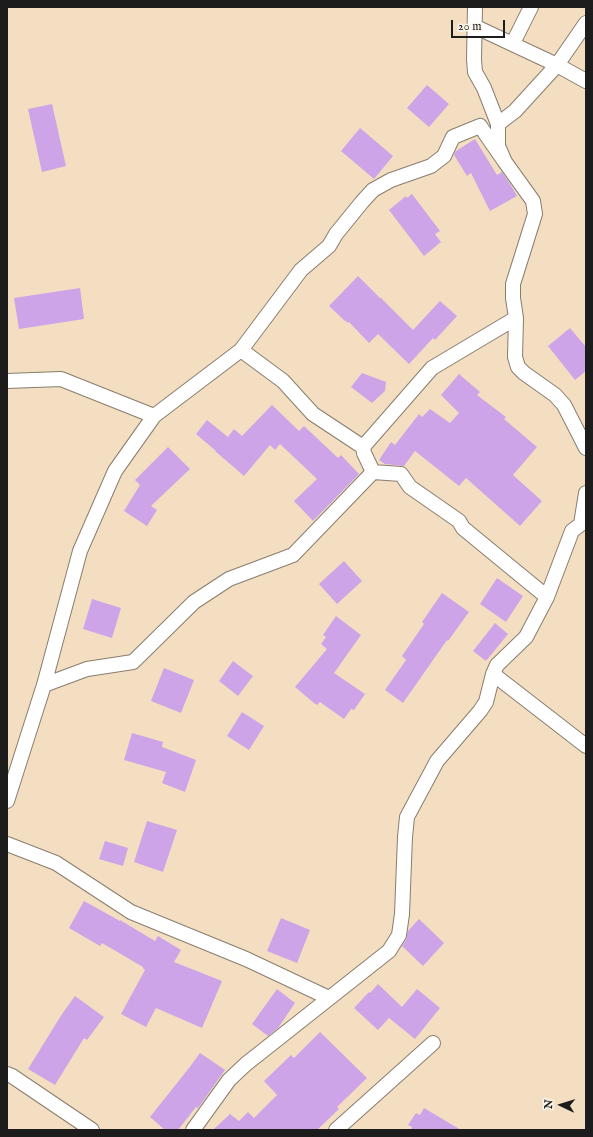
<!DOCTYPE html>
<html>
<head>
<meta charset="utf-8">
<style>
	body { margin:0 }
	#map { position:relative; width:593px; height:1137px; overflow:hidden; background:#f4dec1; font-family:"IM FELL English",serif }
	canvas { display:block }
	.frame { position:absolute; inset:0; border:8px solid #1c1c1c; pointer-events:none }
	.north { position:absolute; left:541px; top:1085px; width:40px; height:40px; -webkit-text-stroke:3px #fbf7ec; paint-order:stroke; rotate:274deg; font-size:11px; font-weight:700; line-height:16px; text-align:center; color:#1c1c1c }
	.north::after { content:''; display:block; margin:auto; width:14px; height:18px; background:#1c1c1c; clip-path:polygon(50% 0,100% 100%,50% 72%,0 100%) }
	.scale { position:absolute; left:451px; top:20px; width:54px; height:18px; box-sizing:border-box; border:2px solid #1c1c1c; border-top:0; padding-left:5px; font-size:12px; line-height:14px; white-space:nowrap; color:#1c1c1c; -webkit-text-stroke:3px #fbf7ec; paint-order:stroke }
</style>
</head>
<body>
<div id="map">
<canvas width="593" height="1137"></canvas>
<div class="frame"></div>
<div class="north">N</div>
<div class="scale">20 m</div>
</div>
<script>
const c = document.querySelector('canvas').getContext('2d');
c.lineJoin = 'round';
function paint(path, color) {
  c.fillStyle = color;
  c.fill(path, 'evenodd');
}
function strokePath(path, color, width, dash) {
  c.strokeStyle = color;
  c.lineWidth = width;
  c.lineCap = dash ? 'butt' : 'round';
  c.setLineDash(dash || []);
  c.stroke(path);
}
const building = new Path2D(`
	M 427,85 L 449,104 L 429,127 L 407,108 Z
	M 52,104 L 66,166 L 42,172 L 28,109 Z
	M 360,128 L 393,156 L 374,179 L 341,151 Z
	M 475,139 L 497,175 L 502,172 L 512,187 L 517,196 L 490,211 L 471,173 L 467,176 L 454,155 L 456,151 Z
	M 412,194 L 440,231 L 435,234 L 441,242 L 424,256 L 389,210 L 406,196 L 407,198 Z
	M 358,276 L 380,298 L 381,298 L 413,330 L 440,301 L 457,316 L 435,340 L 433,338 L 409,364 L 378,334 L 369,343 L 349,322 L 348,323 L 346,321 L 345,321 L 329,306 Z
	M 80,288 L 84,319 L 19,329 L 14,298 Z
	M 570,328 L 586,347 L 586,371 L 575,380 L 548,346 Z
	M 362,373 L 386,382 L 385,391 L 372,403 L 351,387 Z
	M 459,374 L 480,392 L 477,395 L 506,417 L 504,419 L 537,447 L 513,475 L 542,501 L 520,526 L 466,478 L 459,486 L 415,451 L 404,466 L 385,464 L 379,460 L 391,442 L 395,445 L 419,414 L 422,417 L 430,409 L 450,423 L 459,413 L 441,395 Z
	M 272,405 L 299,431 L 304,426 L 338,458 L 341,455 L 359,474 L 313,521 L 294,501 L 317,479 L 280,444 L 275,450 L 270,445 L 244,476 L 215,451 L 216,451 L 196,434 L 207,420 L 228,437 L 234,429 L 242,436 Z
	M 168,447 L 190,469 L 151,506 L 157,510 L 147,526 L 124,511 L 140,485 L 135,480 Z
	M 344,561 L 362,581 L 337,604 L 319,584 Z
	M 497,578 L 523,596 L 506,622 L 480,604 Z
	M 442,593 L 469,612 L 448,641 L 447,640 L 403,703 L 385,690 L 406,660 L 402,656 L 424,624 L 422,622 Z
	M 92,599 L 121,608 L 112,638 L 83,629 Z
	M 336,616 L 361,635 L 334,673 L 365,694 L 354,710 L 351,709 L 344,719 L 320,702 L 317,705 L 314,703 L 295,687 L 327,649 L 321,644 L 326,637 L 323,635 Z
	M 495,623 L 508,634 L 486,661 L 473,651 Z
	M 233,661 L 253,676 L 238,696 L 219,681 Z
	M 164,668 L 194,680 L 181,713 L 151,701 Z
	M 242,712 L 264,726 L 249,750 L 227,736 Z
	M 132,733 L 163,742 L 162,747 L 196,760 L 185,792 L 162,783 L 166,772 L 124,760 Z
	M 147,821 L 177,830 L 163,872 L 134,862 Z
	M 105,841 L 128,848 L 123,866 L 99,859 Z
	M 84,901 L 120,921 L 120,920 L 155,941 L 158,936 L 181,950 L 174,962 L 222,981 L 202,1028 L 156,1008 L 146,1027 L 121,1014 L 145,970 L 143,968 L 143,967 L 102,943 L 100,946 L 69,928 Z
	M 281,918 L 310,930 L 297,963 L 267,951 Z
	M 419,919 L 444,943 L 423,966 L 402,946 L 406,940 L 408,931 Z
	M 378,984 L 402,1007 L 417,989 L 440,1008 L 415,1039 L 389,1018 L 378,1030 L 354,1008 L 369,992 L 370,993 Z
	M 277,989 L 295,1003 L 278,1028 L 268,1036 L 252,1024 Z
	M 75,996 L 104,1017 L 87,1040 L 84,1038 L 55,1085 L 28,1069 L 62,1014 Z
	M 320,1032 L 367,1078 L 337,1107 L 339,1109 L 317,1130 L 213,1130 L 230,1114 L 239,1121 L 248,1112 L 254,1118 L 277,1095 L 264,1081 L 291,1055 L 294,1058 Z
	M 200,1053 L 225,1070 L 198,1108 L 196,1107 L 178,1130 L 165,1130 L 150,1117 L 189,1068 Z
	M 424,1108 L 461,1130 L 411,1130 L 412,1127 L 408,1125 L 416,1113 L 420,1115 Z`);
const minor = new Path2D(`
	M 475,7 L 474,59 L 475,72 L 484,88 L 498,124 L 498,146 L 505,162 L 533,201 L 535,214 L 513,284 L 513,298 L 516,318 L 515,357 L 518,367 L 524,373 L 555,395 L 564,405 L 586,448
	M 474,26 L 557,65 L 586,81
	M 513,43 L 531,7
	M 498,124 L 515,111 L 557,65 L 586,23
	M 505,162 L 480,126 L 453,137 L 444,156 L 431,166 L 391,180 L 373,190 L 362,202 L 336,234 L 329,246 L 301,270 L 241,350 L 283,381 L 313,414 L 363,447 L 364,453 L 373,472 L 401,474 L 410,487 L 459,521 L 463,528 L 547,597
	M 7,381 L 61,379 L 154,416
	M 363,447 L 432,368 L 516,318
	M 493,674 L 586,746
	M 44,685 L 87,669 L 133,662 L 194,602 L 229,579 L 293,555 L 373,472
	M 7,801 L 44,685 L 80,551 L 115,471 L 154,416 L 241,350
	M 7,844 L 56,863 L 131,912 L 246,959 L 329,998
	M 7,1074 L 12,1076 L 92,1130
	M 193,1130 L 229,1080 L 246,1064 L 389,951 L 399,935 L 402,914 L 405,837 L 407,817 L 437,761 L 480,711 L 486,702 L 493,674 L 497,665 L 526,637 L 547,597 L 572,531 L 581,524 L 586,493
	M 336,1130 L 433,1043`);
paint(building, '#cda4e8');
strokePath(minor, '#887d6e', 16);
strokePath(minor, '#fff', 14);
</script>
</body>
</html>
